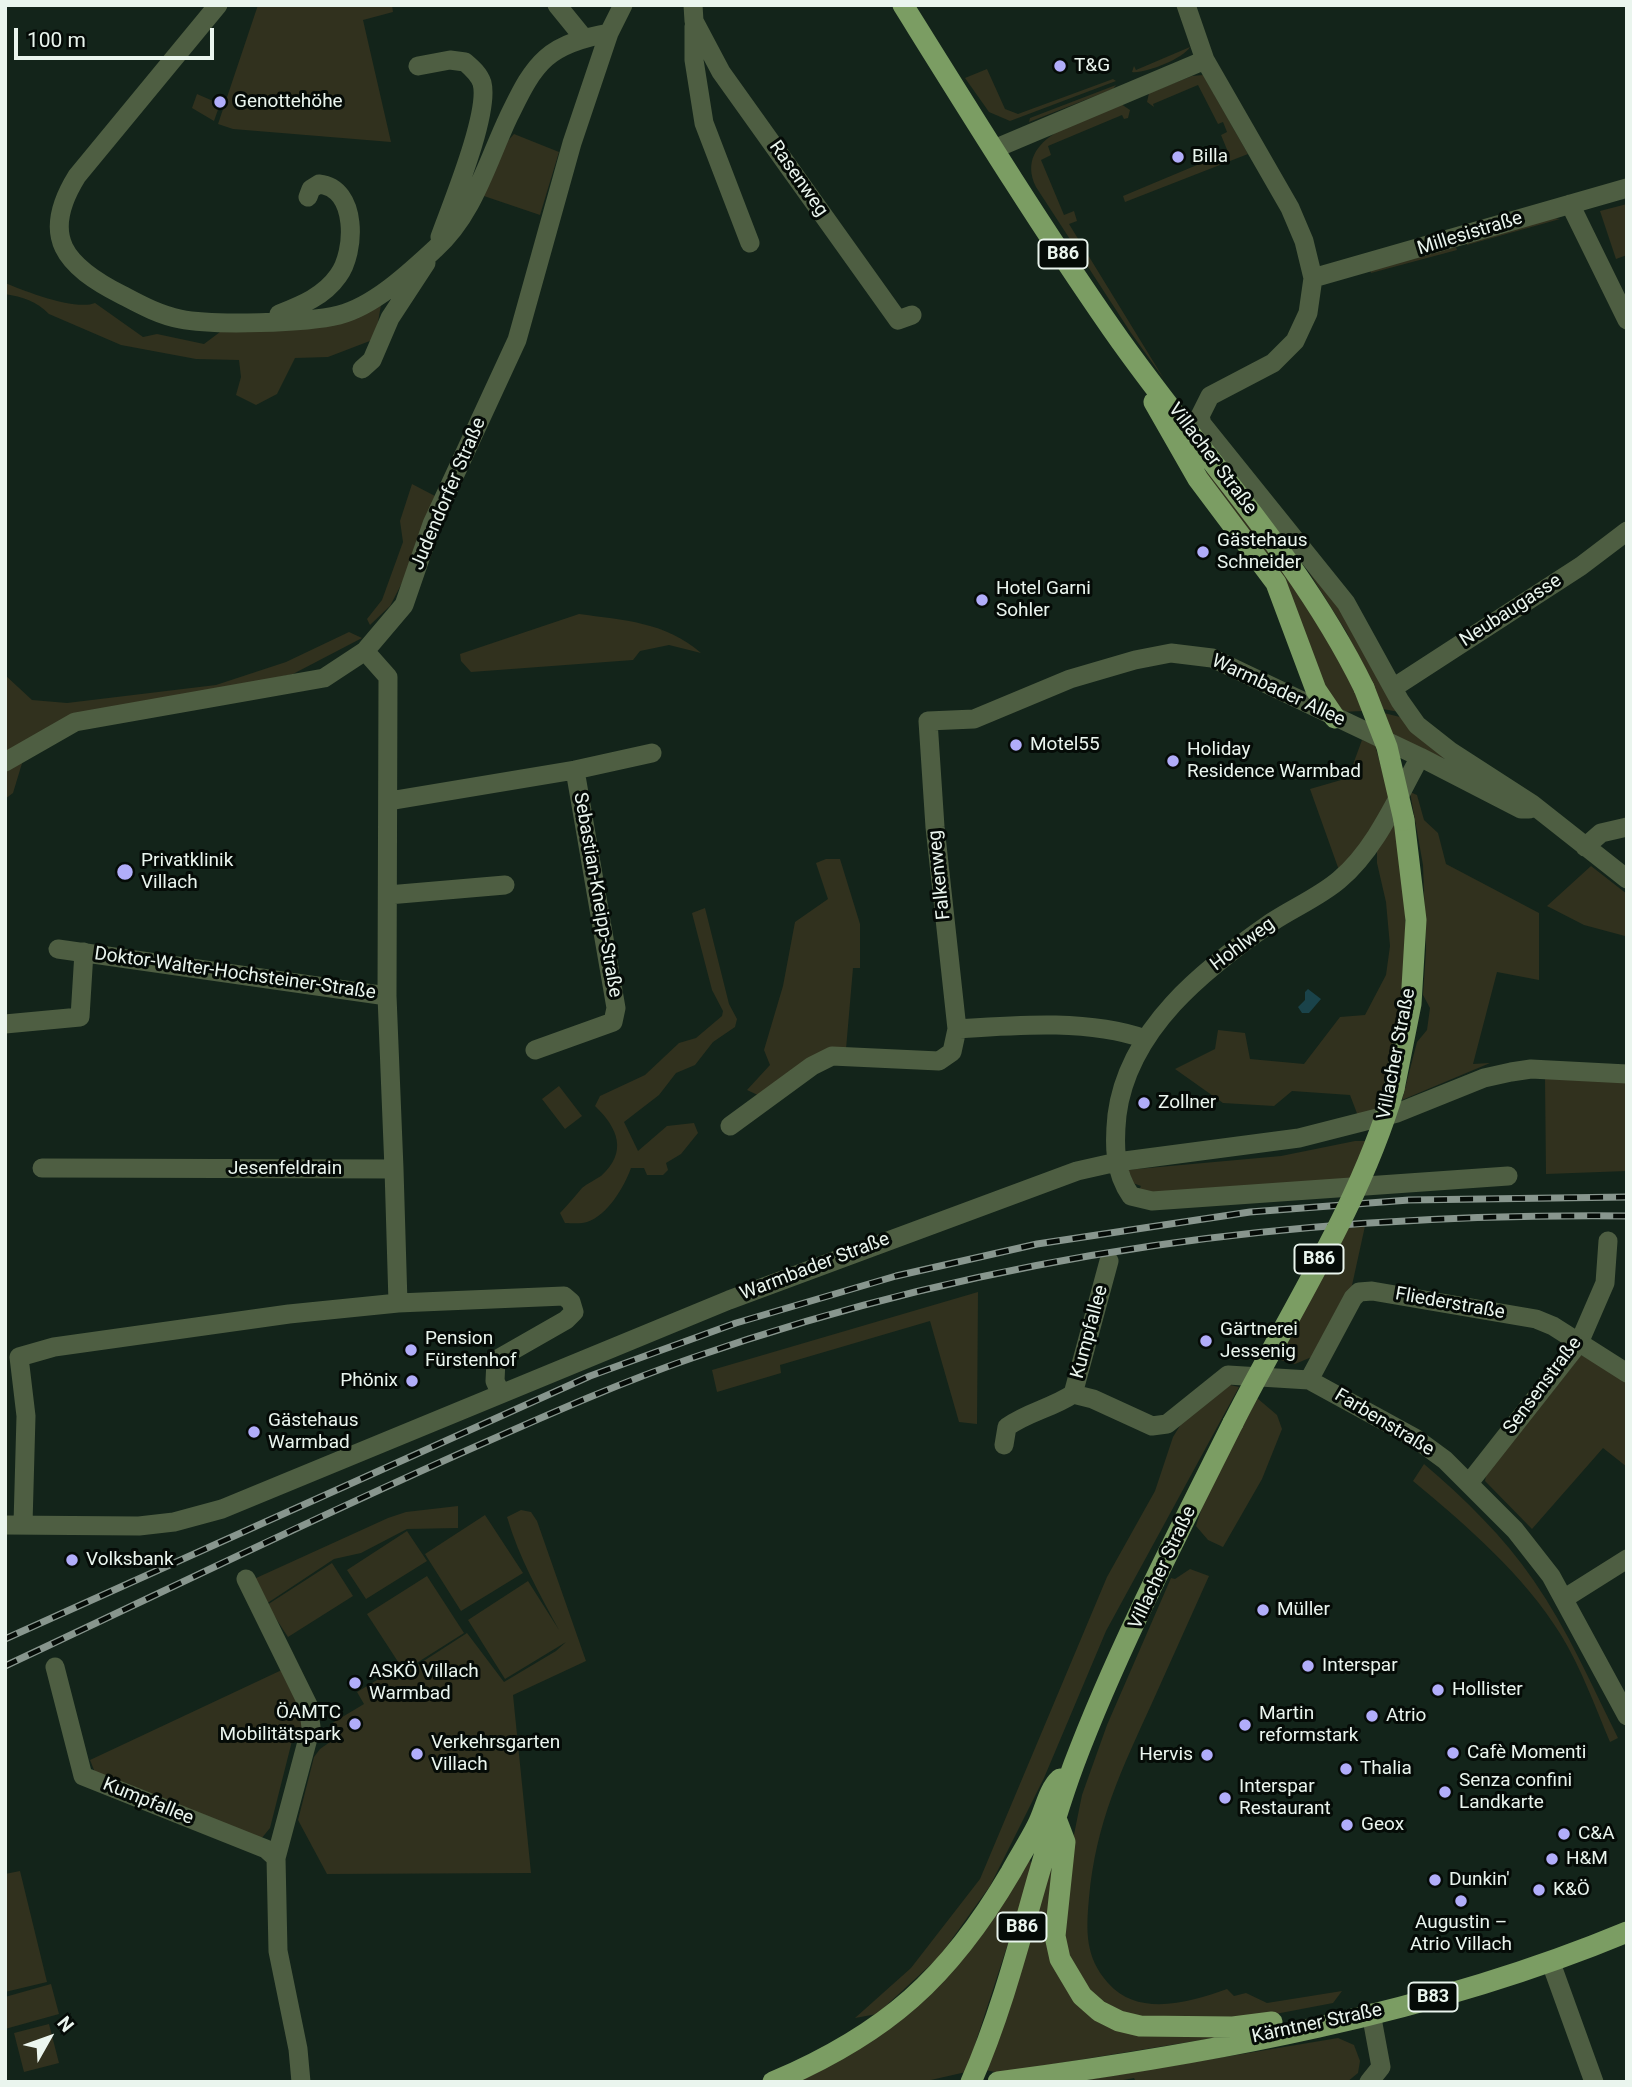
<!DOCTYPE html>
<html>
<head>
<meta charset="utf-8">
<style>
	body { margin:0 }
	#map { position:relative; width:1632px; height:2087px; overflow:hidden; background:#13241a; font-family:Roboto,sans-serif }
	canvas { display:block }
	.frame { position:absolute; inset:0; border:7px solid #eaf5ee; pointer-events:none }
	.north { position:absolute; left:14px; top:2003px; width:70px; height:70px; -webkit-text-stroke:5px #050b07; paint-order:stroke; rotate:50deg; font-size:19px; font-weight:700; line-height:28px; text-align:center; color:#eaf5ee }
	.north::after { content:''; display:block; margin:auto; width:24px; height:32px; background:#eaf5ee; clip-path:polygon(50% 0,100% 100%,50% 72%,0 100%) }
	.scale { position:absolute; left:14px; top:28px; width:200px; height:32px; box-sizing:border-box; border:4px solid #eaf5ee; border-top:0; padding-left:9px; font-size:21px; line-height:24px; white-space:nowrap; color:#eaf5ee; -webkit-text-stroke:5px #050b07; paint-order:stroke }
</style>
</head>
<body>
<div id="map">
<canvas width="1632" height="2087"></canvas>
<div class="frame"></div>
<div class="north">N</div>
<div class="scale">100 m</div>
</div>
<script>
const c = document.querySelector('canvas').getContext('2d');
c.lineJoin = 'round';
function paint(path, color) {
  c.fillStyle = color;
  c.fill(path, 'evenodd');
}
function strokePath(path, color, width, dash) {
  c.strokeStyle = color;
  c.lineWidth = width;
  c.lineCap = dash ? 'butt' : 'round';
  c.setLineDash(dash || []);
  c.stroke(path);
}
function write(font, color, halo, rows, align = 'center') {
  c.font = font + ' Roboto,sans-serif';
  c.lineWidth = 6;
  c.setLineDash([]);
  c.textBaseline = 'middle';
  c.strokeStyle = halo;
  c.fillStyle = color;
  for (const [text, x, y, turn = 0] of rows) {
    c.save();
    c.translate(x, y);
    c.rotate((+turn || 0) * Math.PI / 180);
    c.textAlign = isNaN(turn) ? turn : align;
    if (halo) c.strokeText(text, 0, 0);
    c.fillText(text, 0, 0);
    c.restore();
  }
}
const green = new Path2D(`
	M 258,5 L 392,5 L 393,12 L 363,20 L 391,142 L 233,129 L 218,124 Z
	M 1190,47 C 1183,59 1144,74 1132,72 L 1134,66 L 1136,70 Z
	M 987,69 L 1005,109 L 1018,114 L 1113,79 L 1116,81 L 1010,121 L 989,112 L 965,78 Z
	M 1203,75 L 1248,154 L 1125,202 L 1123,196 L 1228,152 L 1221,135 L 1227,132 L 1223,122 L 1218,124 L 1198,85 L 1153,104 L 1154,107 L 1147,102 L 1149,93 L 1192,76 Z
	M 1116,85 L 1113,89 L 1029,122 L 1030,118 Z
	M 197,94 L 220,104 L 214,121 L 192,108 Z
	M 1121,104 L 1130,110 L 1128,118 L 1124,119 L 1122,115 L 1048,146 L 1051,155 L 1041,160 L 1064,215 L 1074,211 L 1077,221 L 1069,224 L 1164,379 L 1131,333 L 1036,187 C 1012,136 1087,119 1121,104 Z
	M 514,134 L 559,152 L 540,215 L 481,195 L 503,146 Z
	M 1627,204 L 1627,255 L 1616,259 L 1600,211 Z
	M 1554,218 L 1560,219 L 1467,245 L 1467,243 Z
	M 1456,247 L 1457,250 L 1371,273 L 1370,269 Z
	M 5,283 C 24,291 76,311 95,303 L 143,337 L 157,334 L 204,344 L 228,326 L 381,305 L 375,339 L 328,357 L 295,358 L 277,394 L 256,405 L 236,395 L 241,377 L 239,360 L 196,359 L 121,345 L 49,314 C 36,301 23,297 5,294 Z
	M 1205,472 L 1211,473 C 1269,546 1327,625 1363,711 L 1339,712 Z
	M 412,484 L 435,496 L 404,579 L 390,606 L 370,625 L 367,619 L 382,600 L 403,542 L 400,521 Z
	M 1302,561 L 1346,614 L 1399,712 L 1383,709 L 1347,633 Z
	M 579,614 C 623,620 666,622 701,653 L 669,645 L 640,651 L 633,660 L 471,672 L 461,661 L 460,654 Z
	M 349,632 L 362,638 L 293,674 L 67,725 L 23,760 L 13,793 L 5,799 L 5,675 L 32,700 L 67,703 L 216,685 L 286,662 Z
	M 1384,713 L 1404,718 L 1448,762 L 1393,736 Z
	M 1362,740 L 1375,745 L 1391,802 L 1340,873 L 1310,789 L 1348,778 Z
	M 1410,792 L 1417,795 L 1424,820 L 1438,833 L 1446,864 L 1539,913 L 1539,980 L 1497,972 L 1473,1064 L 1490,1063 L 1402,1100 L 1417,1042 L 1427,1030 L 1430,1008 L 1423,995 L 1426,950 L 1423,865 Z
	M 1394,816 C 1397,841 1402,866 1404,892 C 1410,965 1397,1041 1377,1111 L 1358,1116 L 1350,1095 L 1292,1091 L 1274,1106 L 1223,1103 L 1175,1069 L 1215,1049 L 1218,1030 L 1245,1033 L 1250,1059 L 1304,1064 L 1340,1017 L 1365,1015 L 1386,975 L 1390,946 L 1386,902 L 1377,863 L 1377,848 Z
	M 826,859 L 840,859 L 860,924 L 860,968 L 853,968 L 846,1049 L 762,1097 L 747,1090 L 770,1065 L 764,1050 L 783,986 L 795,922 L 828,899 L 816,863 Z
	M 1591,866 L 1627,894 L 1625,936 L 1584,925 L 1547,906 Z
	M 705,908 L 729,1004 L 737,1019 L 735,1027 L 713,1042 L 695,1065 L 676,1073 L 659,1095 L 624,1122 L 638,1151 L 667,1126 L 694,1123 L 698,1133 L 681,1154 L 666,1163 L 668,1170 L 663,1175 L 647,1175 L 644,1168 L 631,1168 C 624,1187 608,1215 587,1222 C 582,1224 571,1223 565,1223 L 560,1213 C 568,1205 575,1196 582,1188 C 588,1183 595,1180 601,1176 C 628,1152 618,1128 595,1106 L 600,1096 L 645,1075 L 679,1043 L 696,1038 L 722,1016 L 723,1011 L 712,990 L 692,913 Z
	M 1545,1078 L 1627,1081 L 1627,1171 L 1546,1174 Z
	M 559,1086 L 582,1116 L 565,1129 L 542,1099 Z
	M 1355,1141 L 1366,1141 L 1348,1184 L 1178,1198 L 1139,1190 L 1141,1186 L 1130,1182 L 1126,1170 L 1281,1156 Z
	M 1365,1226 L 1349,1299 L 1314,1356 L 1295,1364 L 1277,1359 L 1348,1228 Z
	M 978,1292 L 977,1424 L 959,1422 L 930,1321 L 780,1365 L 781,1373 L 717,1392 L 712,1370 Z
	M 1581,1355 L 1627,1380 L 1627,1467 L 1603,1448 L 1532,1529 L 1485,1481 L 1486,1475 Z
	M 1226,1384 L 1239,1387 L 1106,1631 L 1044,1778 L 990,1886 L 939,1957 L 877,2014 L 855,2018 L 911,1968 L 980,1879 L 1107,1577 L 1155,1491 L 1173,1437 L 1189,1411 Z
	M 1257,1398 L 1277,1415 L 1282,1429 L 1262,1479 L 1223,1547 L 1208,1540 L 1196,1526 L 1203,1504 Z
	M 1424,1464 C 1465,1499 1504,1537 1534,1581 C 1568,1630 1592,1686 1618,1738 L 1610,1742 C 1595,1706 1581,1668 1561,1635 C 1524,1575 1467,1526 1413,1481 Z
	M 458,1506 L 458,1528 L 407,1529 L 361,1553 L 334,1559 L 263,1606 L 254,1579 L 388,1518 L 406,1512 Z
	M 521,1510 L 531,1512 L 537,1521 L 586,1661 L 513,1695 L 531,1873 L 327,1874 L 298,1820 L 314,1757 L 320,1749 L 337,1737 L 329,1725 L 364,1704 L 357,1692 L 397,1668 L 402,1675 L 467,1633 L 504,1682 L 556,1651 L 566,1642 L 505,1679 L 468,1620 L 528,1581 L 559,1630 C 539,1593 519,1558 507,1517 Z
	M 485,1515 L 523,1573 L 461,1611 L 425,1554 Z
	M 407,1531 L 427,1561 L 366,1599 L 347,1570 Z
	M 332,1563 L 353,1596 L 288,1637 L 267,1605 Z
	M 1190,1569 L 1209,1576 C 1190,1618 1171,1661 1152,1703 C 1121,1771 1096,1822 1089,1898 C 1086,1931 1085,1957 1108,1983 C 1139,2018 1190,2002 1227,1989 L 1234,1996 L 1246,1993 L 1267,2003 L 1342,1991 L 1333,2003 L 1249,2019 L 1168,2022 L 1119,2013 L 1089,1991 L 1063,1945 L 1067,1869 L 1082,1795 L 1107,1725 L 1171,1578 L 1175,1579 Z
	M 427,1576 L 464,1633 L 404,1671 L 367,1614 Z
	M 286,1668 L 303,1705 L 302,1737 L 293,1737 L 270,1828 L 261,1839 L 96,1775 L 90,1760 Z
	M 1030,1861 L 1033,1867 L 966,2072 L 922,2082 L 792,2082 L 863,2046 L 1024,1862 Z
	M 1052,1861 L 1050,1905 L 1085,2005 L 1220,2037 L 999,2073 L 986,2070 Z
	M 20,1871 L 47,1982 L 5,1992 L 5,1874 Z
	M 51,1984 L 59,2014 L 5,2029 L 5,1997 Z
	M 49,2024 L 59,2063 L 24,2072 L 14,2033 Z
	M 1338,2038 L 1354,2045 L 1360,2061 L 1358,2073 L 1347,2082 L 1136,2082 L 1134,2078 L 1113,2082 L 1074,2082 Z`);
const water = new Path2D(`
	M 1308,989 L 1321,999 L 1309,1013 L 1302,1013 L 1298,1007 L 1305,1000 L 1305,992 Z`);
const minor = new Path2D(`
	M 218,5 L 77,176 C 39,237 65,266 122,295 C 141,305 159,315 180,319 C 214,326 306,323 339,315 C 374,306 409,273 435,249 C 474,214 487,162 509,116 C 519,96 529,73 546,58 C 563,43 587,37 609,33
	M 557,5 L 583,37
	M 693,5 L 694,21 L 721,72 L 898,320 L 912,315
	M 1186,5 L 1205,60 L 1290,208 L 1304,241 L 1313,278 L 1308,313 L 1295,341 L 1273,363 L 1210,396 L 1200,416 L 1202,424 L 1346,603 L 1400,701 L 1417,725 L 1450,751 L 1532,804 L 1627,879
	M 694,26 L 694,60 L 704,123 L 750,243
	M 418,66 L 450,60 L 465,62 C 472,68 479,74 482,83 C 490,113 451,206 440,237
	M 994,149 L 1205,60
	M 1570,204 L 1627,320
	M 1313,278 L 1627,188
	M 279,314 C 302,305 324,296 338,276 C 356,252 358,188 319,184 L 311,189 L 308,197
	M 362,369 L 372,360 L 390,318 L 426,263
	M 365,651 L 388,677 L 387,996 L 394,1169
	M 1393,688 L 1581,566 L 1627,531
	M 1420,757 C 1397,798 1376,849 1339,880 C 1319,897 1293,908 1272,922 C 1204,969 1128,1029 1117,1115 C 1114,1144 1114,1172 1131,1196 L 1152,1201 L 1508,1176
	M 5,762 L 75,722 L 324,678 L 365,651 L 404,605 L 432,524 L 517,340 L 572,143 L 609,33 L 623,5
	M 389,801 L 575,770 L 652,753
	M 1585,847 L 1601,833 L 1627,827
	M 388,895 L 505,885
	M 58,949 L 387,996
	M 5,1024 L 80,1017 L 84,952
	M 957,1029 C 1016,1025 1089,1019 1145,1039
	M 535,1050 L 613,1022 L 616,1008 L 575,770
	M 730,1126 L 812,1066 L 832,1056 L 939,1061 L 952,1052 L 957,1029 L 935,827 L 928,721 L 974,719 L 1070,679 L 1135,660 L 1171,653 L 1212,658 L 1420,757 L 1521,809 L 1529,809 L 1532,804
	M 42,1168 L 394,1169 L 398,1303
	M 1309,1380 L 1353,1298 L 1359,1292 L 1372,1291 L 1536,1319 L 1553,1326 L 1627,1373
	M 1073,1394 L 1093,1399 L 1152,1426 L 1167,1424 L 1228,1375 L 1309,1380 L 1415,1438 L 1445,1460 L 1515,1530 L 1551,1576 L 1627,1716
	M 1004,1445 L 1007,1427 C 1028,1412 1052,1408 1073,1394 L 1109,1261
	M 1469,1483 L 1579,1343 L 1605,1283 L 1608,1241
	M 23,1524 L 26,1416 L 19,1357 L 54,1347 L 289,1314 L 398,1303 L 564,1296 L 571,1302 L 574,1312 L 566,1320 L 496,1360 L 495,1381 L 500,1392
	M 5,1525 L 139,1526 L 174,1522 L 222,1509 L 729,1300 L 1077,1171 L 1117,1162 L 1299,1138 L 1397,1113 L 1484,1078 L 1511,1072 L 1531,1069 L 1627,1074
	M 1565,1598 L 1627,1559
	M 55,1667 L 83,1776 L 266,1849 L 276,1858 L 311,1727 L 308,1705 L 246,1579
	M 276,1858 L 278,1951 L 298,2049 L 301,2082
	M 1551,1963 L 1594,2082
	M 1369,2082 L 1381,2067 L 1371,2013`);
const major = new Path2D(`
	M 903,5 C 971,114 1039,224 1112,329 C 1196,450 1299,555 1364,688
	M 1154,402 L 1198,479 L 1276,583 L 1316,690 L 1335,718
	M 1394,1089 L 1411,1004 L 1416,920 L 1404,820
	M 1057,1821 L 1065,1842 L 1055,1936 L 1060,1959 L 1082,1996 L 1099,2011 L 1119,2021 L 1140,2026 L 1233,2027 L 1272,2022
	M 773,2082 C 886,2034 949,1978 1011,1872 C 1019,1857 1029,1842 1037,1826 C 1045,1811 1048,1790 1060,1779
	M 971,2082 C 1016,1980 1035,1868 1074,1764 C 1118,1648 1177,1535 1233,1423
	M 998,2082 C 1209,2054 1430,2014 1627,1932`);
const rail = new Path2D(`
	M 5,1639 L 590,1376 L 736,1323 L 896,1276 L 1037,1244 L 1250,1212 L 1409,1200 L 1627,1197
	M 5,1666 C 165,1591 324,1513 486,1442 C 554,1412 622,1382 692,1358 C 999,1251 1303,1213 1627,1216`);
const majorBridge = new Path2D(`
	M 1364,688 L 1387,747 L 1404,820
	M 1233,1423 C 1288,1314 1359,1208 1394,1089`);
const markers = [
	[1060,66,7,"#b1adfa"],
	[220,102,7,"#b1adfa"],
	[1178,157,7,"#b1adfa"],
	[1203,552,7,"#b1adfa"],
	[982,600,7,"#b1adfa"],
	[1016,745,7,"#b1adfa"],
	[1173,761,7,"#b1adfa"],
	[125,872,9,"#b1adfa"],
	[1144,1103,7,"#b1adfa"],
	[1206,1341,7,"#b1adfa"],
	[411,1350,7,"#b1adfa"],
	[412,1381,7,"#b1adfa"],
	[254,1432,7,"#b1adfa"],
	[72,1560,7,"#b1adfa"],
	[1263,1610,7,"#b1adfa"],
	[1308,1666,7,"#b1adfa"],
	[355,1683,7,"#b1adfa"],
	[1438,1690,7,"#b1adfa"],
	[1372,1716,7,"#b1adfa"],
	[355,1724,7,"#b1adfa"],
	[1245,1725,7,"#b1adfa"],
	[1453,1753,7,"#b1adfa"],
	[417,1754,7,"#b1adfa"],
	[1207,1755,7,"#b1adfa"],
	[1346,1769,7,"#b1adfa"],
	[1445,1792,7,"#b1adfa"],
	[1225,1798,7,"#b1adfa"],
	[1347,1825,7,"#b1adfa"],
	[1564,1834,7,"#b1adfa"],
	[1552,1859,7,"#b1adfa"],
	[1435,1880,7,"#b1adfa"],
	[1539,1890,7,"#b1adfa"],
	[1461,1901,7,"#b1adfa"]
];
const shields = [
	[1063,254,49],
	[1319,1259,49],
	[1022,1927,49],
	[1433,1997,49]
];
const shieldNames = [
	["B86",1063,254],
	["B86",1319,1259],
	["B86",1022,1927],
	["B83",1433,1997]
];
const poiNames = [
	["T&G",1074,66],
	["Genottehöhe",234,102],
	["Billa",1192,157],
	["Gästehaus",1217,541],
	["Schneider",1217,563],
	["Hotel Garni",996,589],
	["Sohler",996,611],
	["Motel55",1030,745],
	["Holiday",1187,750],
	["Residence Warmbad",1187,772],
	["Privatklinik",141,861],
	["Villach",141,883],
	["Zollner",1158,1103],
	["Gärtnerei",1220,1330],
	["Jessenig",1220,1352],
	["Pension",425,1339],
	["Fürstenhof",425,1361],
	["Phönix",398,1381,"right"],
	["Gästehaus",268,1421],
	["Warmbad",268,1443],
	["Volksbank",86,1560],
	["Müller",1277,1610],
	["Interspar",1322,1666],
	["ASKÖ Villach",369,1672],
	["Warmbad",369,1694],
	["Hollister",1452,1690],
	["ÖAMTC",341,1713,"right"],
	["Mobilitätspark",341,1735,"right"],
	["Martin",1259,1714],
	["reformstark",1259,1736],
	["Atrio",1386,1716],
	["Verkehrsgarten",431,1743],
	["Villach",431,1765],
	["Cafè Momenti",1467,1753],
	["Hervis",1193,1755,"right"],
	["Thalia",1360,1769],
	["Senza confini",1459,1781],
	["Landkarte",1459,1803],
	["Interspar",1239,1787],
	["Restaurant",1239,1809],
	["Geox",1361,1825],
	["C&A",1578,1834],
	["H&M",1566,1859],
	["Dunkin'",1449,1880],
	["K&Ö",1553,1890],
	["Augustin –",1461,1923,"center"],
	["Atrio Villach",1461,1945,"center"]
];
const streetNames = [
	["Rasenweg",798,179,55],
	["Millesistraße",1470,234,-17],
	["Villacher Straße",1212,459,53],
	["Judendorfer Straße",449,494,-67],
	["Neubaugasse",1511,611,-33],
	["Warmbader Allee",1278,691,25],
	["Falkenweg",940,875,-96],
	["Sebastian-Kneipp-Straße",597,895,80],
	["Hohlweg",1243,945,-37],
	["Doktor-Walter-Hochsteiner-Straße",235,974,8],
	["Villacher Straße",1397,1054,-79],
	["Jesenfeldrain",285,1169],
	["Warmbader Straße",815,1267,-21],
	["Fliederstraße",1450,1304,10],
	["Kumpfallee",1090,1332,-75],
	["Sensenstraße",1543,1386,-53],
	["Farbenstraße",1384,1423,31],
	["Villacher Straße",1163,1568,-65],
	["Kumpfallee",148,1802,22],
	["Kärntner Straße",1317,2024,-12]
];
paint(green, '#31311e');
paint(water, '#1a434a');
strokePath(minor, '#4e5e42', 19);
strokePath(major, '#7b9d63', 21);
strokePath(rail, '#88968e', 7);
strokePath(rail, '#050b07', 4.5, [13]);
strokePath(majorBridge, '#7b9d63', 21);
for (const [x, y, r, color] of markers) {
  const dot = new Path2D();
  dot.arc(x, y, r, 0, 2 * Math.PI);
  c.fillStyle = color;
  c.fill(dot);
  strokePath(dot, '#050b07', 2.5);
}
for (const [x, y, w] of shields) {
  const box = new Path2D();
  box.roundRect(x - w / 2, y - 14.5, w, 29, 5);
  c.fillStyle = '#050b07';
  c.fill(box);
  strokePath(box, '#eaf5ee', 2);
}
write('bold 18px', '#eaf5ee', null, shieldNames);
write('19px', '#eaf5ee', '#050b07', poiNames, 'left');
write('19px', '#eaf5ee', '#050b07', streetNames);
</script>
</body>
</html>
